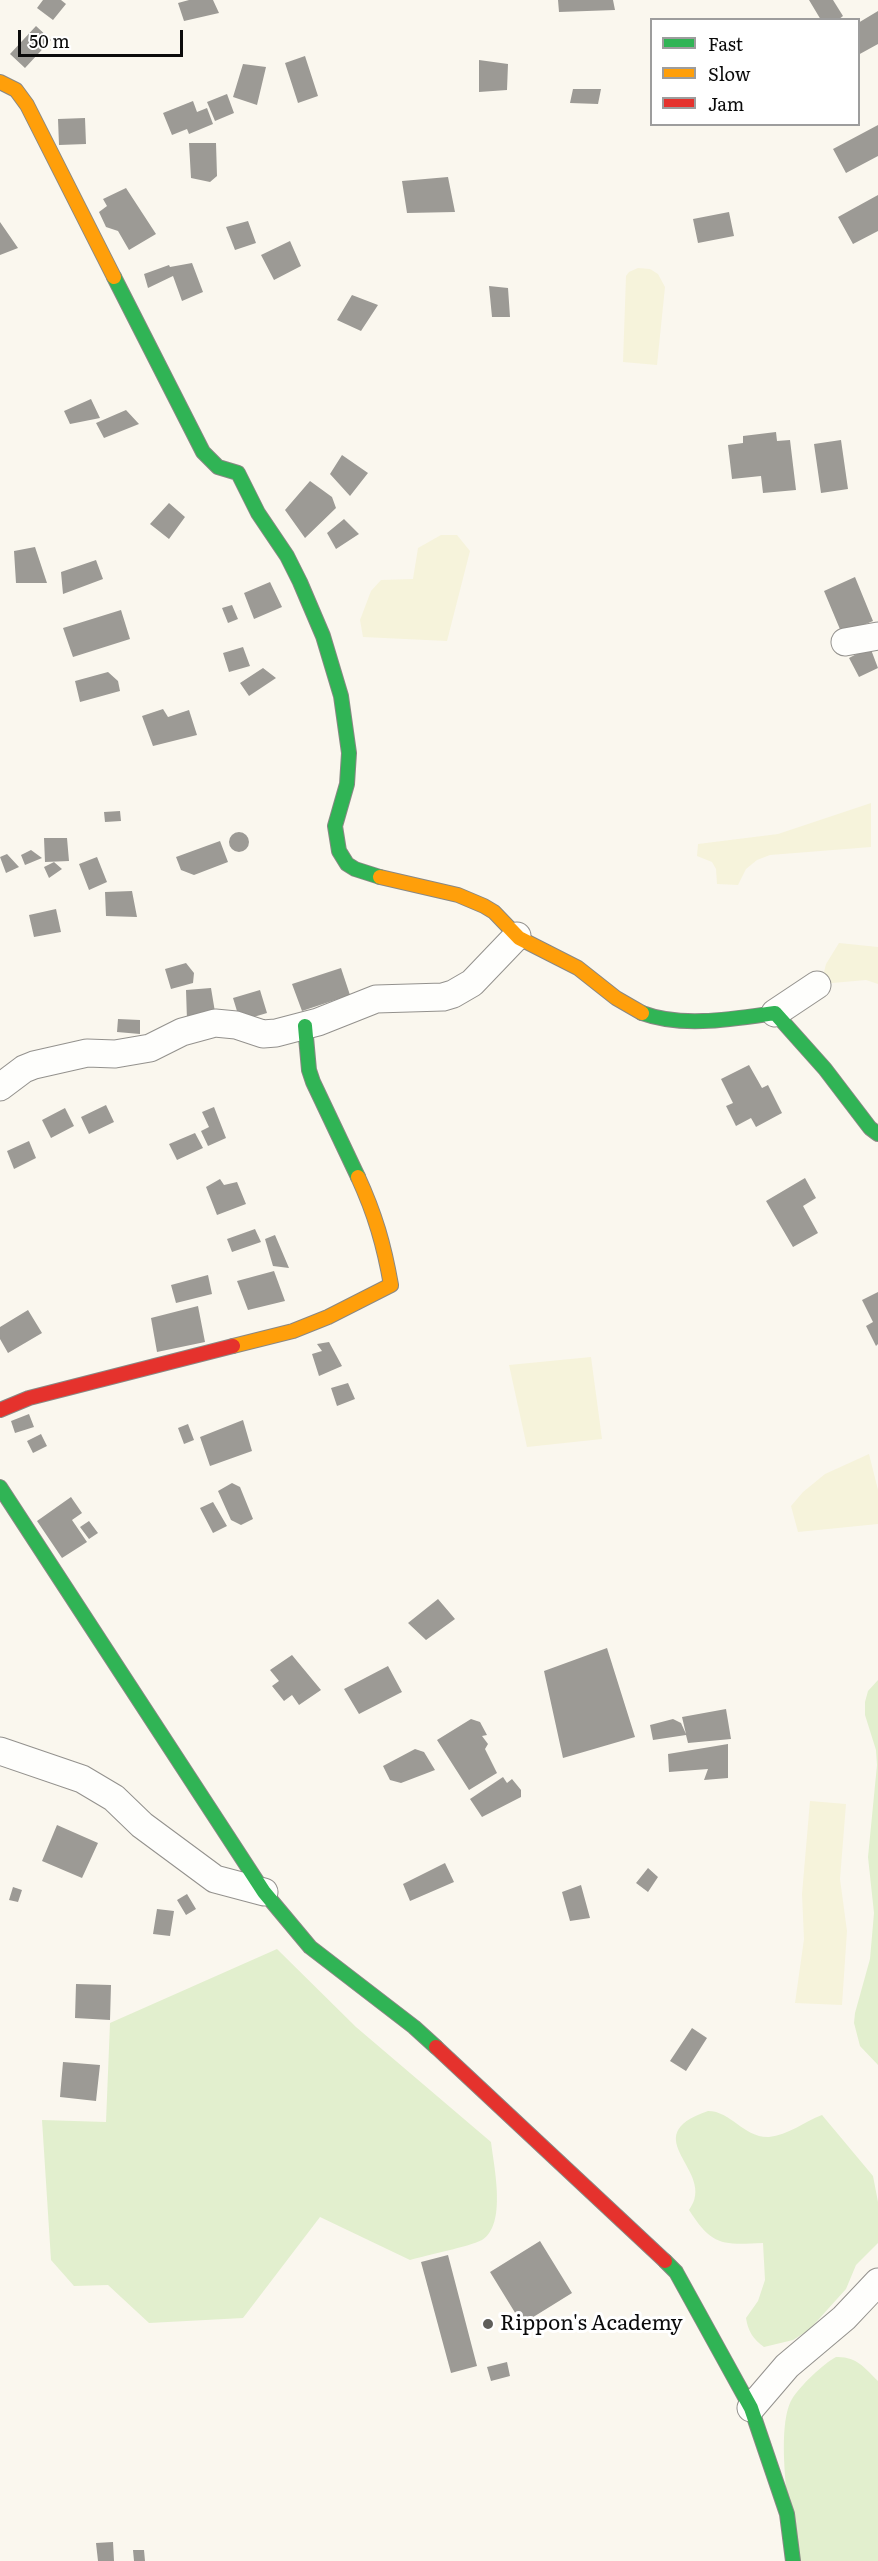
<!DOCTYPE html>
<html>
<head>
<meta charset="utf-8">
<style>
	body { margin:0 }
	#map { position:relative; width:878px; height:2561px; overflow:hidden; background:#faf7ee; font-family:Literata,serif }
	canvas { display:block }
	.legend { position:absolute; left:650px; top:18px; width:210px; height:108px; box-sizing:border-box; background:#fff; border:2px solid #9d9d9d; margin:0; padding:8px 10px; list-style:none; font-size:18px; color:#0b0b0b }
	.legend li { display:flex; align-items:center; gap:12px; height:30px }
	.legend b { width:30px; border:2px solid #9d9d9d }
	.scale { position:absolute; left:18px; top:30px; width:165px; height:27px; box-sizing:border-box; border:3px solid #0b0b0b; border-top:0; padding-left:8px; font-size:18px; line-height:21px; white-space:nowrap; color:#0b0b0b; -webkit-text-stroke:4px #fff; paint-order:stroke }
</style>
</head>
<body>
<div id="map">
<canvas width="878" height="2561"></canvas>
<ul class="legend">
<li><b style="height:8px;background:#30b455"></b>Fast</li>
<li><b style="height:8px;background:#ff9f0a"></b>Slow</li>
<li><b style="height:8px;background:#e5322d"></b>Jam</li>
</ul>
<div class="scale">50 m</div>
</div>
<script>
const c = document.querySelector('canvas').getContext('2d');
c.lineJoin = 'round';
function paint(path, color) {
  c.fillStyle = color;
  c.fill(path, 'evenodd');
}
function strokePath(path, color, width, dash) {
  c.strokeStyle = color;
  c.lineWidth = width;
  c.lineCap = dash ? 'butt' : 'round';
  c.setLineDash(dash || []);
  c.stroke(path);
}
function write(font, color, halo, rows, align = 'center') {
  c.font = font + ' Literata,serif';
  c.lineWidth = 6;
  c.setLineDash([]);
  c.textBaseline = 'middle';
  c.strokeStyle = halo;
  c.fillStyle = color;
  for (const [text, x, y, turn = 0] of rows) {
    c.save();
    c.translate(x, y);
    c.rotate((+turn || 0) * Math.PI / 180);
    c.textAlign = isNaN(turn) ? turn : align;
    if (halo) c.strokeText(text, 0, 0);
    c.fillText(text, 0, 0);
    c.restore();
  }
}
const farmland = new Path2D(`
	M 638,268 L 650,269 L 658,274 L 665,287 L 657,365 L 623,362 L 626,276 L 629,272 Z
	M 441,535 L 457,535 L 470,551 L 447,641 L 363,637 L 360,620 L 371,591 L 381,580 L 413,579 L 418,548 Z
	M 871,803 L 871,847 L 770,855 L 757,860 L 746,869 L 738,885 L 717,884 L 716,869 L 712,862 L 697,856 L 698,844 L 778,834 Z
	M 839,943 L 878,947 L 878,984 L 866,980 L 821,984 L 826,964 Z
	M 591,1357 L 602,1439 L 527,1447 L 509,1365 Z
	M 869,1454 L 878,1490 L 878,1524 L 798,1532 L 791,1506 L 803,1492 L 825,1474 Z
	M 810,1801 L 846,1804 L 840,1879 L 847,1931 L 842,2005 L 795,2003 L 804,1939 L 802,1894 Z`);
const green = new Path2D(`
	M 878,1680 L 878,2065 L 860,2046 L 854,2023 L 855,2013 L 870,1959 L 874,1913 L 868,1857 L 877,1765 L 876,1750 L 865,1715 L 865,1702 L 868,1691 Z
	M 277,1949 L 356,2027 L 491,2142 C 494,2167 507,2225 482,2240 C 468,2247 427,2255 410,2260 L 320,2217 L 243,2318 L 149,2323 L 108,2285 L 74,2286 L 51,2260 L 42,2120 L 106,2122 L 110,2023 Z
	M 708,2111 C 731,2111 744,2138 769,2137 C 788,2135 804,2122 822,2115 L 873,2176 L 878,2202 L 878,2243 L 856,2265 L 846,2289 L 809,2330 L 793,2340 L 764,2347 C 753,2339 748,2331 746,2318 L 758,2301 L 765,2280 L 763,2243 C 722,2245 712,2246 689,2210 C 719,2171 632,2137 708,2111 Z
	M 836,2357 C 856,2356 865,2368 878,2381 L 878,2561 L 795,2561 C 791,2524 774,2430 792,2399 C 800,2386 823,2364 836,2357 Z`);
const building = new Path2D(`
	M 43,0 L 61,0 L 66,4 L 53,20 L 37,8 Z
	M 189,0 L 213,0 L 219,13 L 184,21 L 178,3 Z
	M 558,0 L 613,0 L 615,10 L 559,12 Z
	M 809,0 L 833,0 L 843,16 L 838,20 L 821,20 Z
	M 878,11 L 878,44 L 858,55 L 858,23 Z
	M 36,26 L 51,40 L 25,68 L 10,54 Z
	M 305,56 L 318,96 L 298,103 L 285,63 Z
	M 479,60 L 508,64 L 507,90 L 479,92 Z
	M 243,64 L 266,67 L 257,105 L 233,97 Z
	M 573,89 L 601,89 L 598,104 L 570,103 Z
	M 227,94 L 234,113 L 215,121 L 207,102 Z
	M 193,101 L 197,112 L 207,108 L 213,124 L 189,134 L 187,129 L 172,135 L 163,113 Z
	M 85,118 L 86,144 L 59,145 L 58,119 Z
	M 878,125 L 878,156 L 846,173 L 833,149 Z
	M 189,143 L 216,143 L 217,176 L 210,182 L 191,178 Z
	M 448,177 L 455,212 L 407,213 L 402,181 Z
	M 126,188 L 156,234 L 129,250 L 118,231 L 106,227 L 99,212 L 107,206 L 103,199 Z
	M 878,195 L 878,231 L 853,244 L 838,217 Z
	M 729,212 L 734,236 L 698,243 L 693,219 Z
	M 248,221 L 256,243 L 235,250 L 226,227 Z
	M 0,222 L 18,248 L 0,255 Z
	M 290,241 L 301,266 L 274,280 L 261,255 Z
	M 192,263 L 203,292 L 182,301 L 173,276 L 148,288 L 144,274 L 169,265 L 170,267 Z
	M 489,286 L 508,288 L 510,317 L 492,317 Z
	M 352,295 L 378,305 L 361,331 L 337,320 Z
	M 91,399 L 100,418 L 70,424 L 64,411 Z
	M 126,410 L 139,424 L 104,438 L 96,423 Z
	M 776,432 L 777,441 L 790,440 L 796,490 L 763,493 L 761,476 L 732,479 L 728,445 L 743,443 L 743,436 Z
	M 841,440 L 848,489 L 821,493 L 814,444 Z
	M 342,455 L 368,473 L 350,496 L 330,474 Z
	M 310,481 L 332,497 L 336,508 L 305,538 L 285,510 Z
	M 169,503 L 185,517 L 169,539 L 150,524 Z
	M 344,519 L 359,534 L 336,549 L 327,533 Z
	M 35,547 L 47,583 L 16,583 L 14,551 Z
	M 96,560 L 103,579 L 63,594 L 61,572 Z
	M 855,577 L 873,621 L 842,634 L 824,591 Z
	M 270,582 L 282,607 L 254,619 L 244,593 Z
	M 232,605 L 238,619 L 228,623 L 222,608 Z
	M 121,610 L 130,639 L 73,657 L 63,628 Z
	M 243,647 L 250,666 L 229,672 L 223,653 Z
	M 870,647 L 878,668 L 859,677 L 849,658 Z
	M 263,668 L 276,678 L 249,696 L 240,683 Z
	M 108,672 L 118,681 L 120,691 L 80,702 L 75,681 Z
	M 163,709 L 168,717 L 189,710 L 197,735 L 153,746 L 142,716 Z
	M 120,811 L 121,821 L 105,822 L 104,812 Z
	M229 842a10 10 0 1 1 20 0a10 10 0 1 1-20 0Z
	M 44,838 L 67,838 L 69,861 L 45,862 Z
	M 220,841 L 228,862 L 194,875 L 181,870 L 176,857 Z
	M 31,850 L 42,858 L 25,865 L 21,855 Z
	M 7,854 L 19,867 L 6,873 L 0,857 Z
	M 97,857 L 107,882 L 89,890 L 79,864 Z
	M 54,862 L 62,869 L 49,878 L 44,867 Z
	M 132,891 L 137,917 L 106,916 L 105,892 Z
	M 56,909 L 61,932 L 34,937 L 29,915 Z
	M 186,963 L 194,973 L 193,983 L 171,989 L 165,969 Z
	M 341,968 L 350,995 L 302,1011 L 292,984 Z
	M 211,988 L 216,1018 L 187,1020 L 186,990 Z
	M 260,990 L 267,1013 L 240,1021 L 233,998 Z
	M 118,1019 L 140,1020 L 140,1034 L 117,1032 Z
	M 749,1065 L 762,1088 L 768,1085 L 782,1113 L 756,1127 L 751,1118 L 736,1126 L 726,1106 L 733,1103 L 721,1079 Z
	M 106,1105 L 114,1122 L 89,1134 L 81,1117 Z
	M 214,1107 L 226,1138 L 208,1146 L 201,1131 L 209,1127 L 202,1112 Z
	M 65,1108 L 74,1126 L 51,1138 L 42,1120 Z
	M 195,1133 L 203,1148 L 177,1160 L 169,1144 Z
	M 29,1141 L 36,1158 L 14,1169 L 7,1151 Z
	M 805,1178 L 816,1198 L 803,1206 L 818,1233 L 793,1247 L 766,1201 Z
	M 220,1179 L 224,1185 L 237,1182 L 246,1204 L 217,1215 L 206,1187 Z
	M 255,1229 L 261,1242 L 232,1252 L 227,1239 Z
	M 275,1235 L 289,1268 L 273,1266 L 265,1239 Z
	M 274,1271 L 285,1301 L 248,1310 L 237,1281 Z
	M 208,1275 L 212,1294 L 176,1303 L 171,1285 Z
	M 878,1292 L 878,1344 L 876,1346 L 866,1326 L 873,1322 L 862,1300 Z
	M 198,1306 L 205,1342 L 157,1352 L 151,1318 Z
	M 28,1310 L 42,1333 L 8,1353 L 0,1339 L 0,1327 Z
	M 329,1342 L 342,1366 L 319,1376 L 312,1354 L 322,1351 L 317,1344 Z
	M 348,1383 L 355,1399 L 337,1406 L 331,1388 Z
	M 29,1414 L 34,1427 L 15,1433 L 11,1421 Z
	M 243,1420 L 252,1451 L 210,1466 L 200,1437 Z
	M 188,1424 L 194,1440 L 184,1444 L 178,1428 Z
	M 41,1434 L 47,1446 L 33,1453 L 27,1441 Z
	M 232,1483 L 240,1487 L 253,1519 L 241,1525 L 231,1520 L 218,1491 Z
	M 71,1497 L 82,1513 L 72,1520 L 87,1542 L 62,1558 L 37,1521 Z
	M 213,1502 L 227,1526 L 213,1533 L 200,1508 Z
	M 89,1521 L 98,1533 L 89,1539 L 80,1527 Z
	M 438,1599 L 455,1619 L 426,1640 L 408,1623 Z
	M 607,1648 L 635,1737 L 563,1758 L 544,1671 Z
	M 292,1655 L 321,1690 L 299,1705 L 292,1695 L 284,1701 L 272,1686 L 279,1681 L 270,1670 Z
	M 388,1666 L 402,1692 L 359,1714 L 344,1689 Z
	M 726,1709 L 731,1739 L 688,1743 L 686,1735 L 653,1740 L 650,1725 L 673,1719 L 681,1723 L 686,1734 L 682,1717 Z
	M 471,1719 L 480,1722 L 487,1735 L 482,1736 L 488,1744 L 485,1749 L 497,1773 L 469,1790 L 437,1740 Z
	M 728,1744 L 728,1778 L 704,1780 L 708,1769 L 669,1772 L 668,1754 Z
	M 415,1749 L 424,1752 L 435,1770 L 401,1783 L 390,1780 L 383,1766 Z
	M 503,1777 L 507,1783 L 512,1779 L 521,1790 L 521,1797 L 482,1817 L 470,1799 Z
	M 57,1825 L 98,1843 L 82,1878 L 42,1861 Z
	M 445,1863 L 454,1882 L 410,1901 L 403,1884 Z
	M 648,1868 L 658,1877 L 648,1892 L 636,1883 Z
	M 581,1885 L 590,1918 L 570,1921 L 562,1892 Z
	M 13,1887 L 22,1890 L 18,1902 L 9,1900 Z
	M 187,1894 L 196,1909 L 186,1915 L 177,1900 Z
	M 157,1909 L 174,1911 L 170,1936 L 153,1934 Z
	M 76,1984 L 111,1985 L 110,2020 L 75,2018 Z
	M 692,2028 L 707,2038 L 686,2071 L 670,2061 Z
	M 63,2062 L 100,2065 L 96,2101 L 60,2097 Z
	M 540,2241 L 572,2293 L 522,2324 L 490,2272 Z
	M 448,2255 L 477,2366 L 451,2373 L 421,2262 Z
	M 507,2362 L 510,2376 L 491,2381 L 487,2367 Z
	M 113,2542 L 114,2561 L 98,2561 L 96,2543 Z
	M 133,2550 L 144,2550 L 145,2561 L 134,2561 Z`);
const street = new Path2D(`
	M 845,642 L 878,636
	M 775,1013 L 817,985
	M 0,1087 L 24,1069 L 34,1065 L 87,1053 L 115,1054 L 150,1048 L 182,1032 L 215,1023 L 236,1025 L 263,1034 L 276,1033 L 318,1022 L 376,999 L 443,997 L 453,994 L 472,983 L 517,936
	M 0,1751 L 82,1779 L 114,1798 L 142,1825 L 215,1879 L 264,1892
	M 751,2408 L 787,2366 L 844,2318 L 878,2282`);
const fast = new Path2D(`
	M 114,277 L 203,452 L 218,467 L 238,473 L 258,513 L 287,556 L 300,582 L 323,636 L 341,696 L 349,753 L 347,784 L 335,826 L 339,851 L 347,864 L 355,869 L 380,877
	M 642,1013 C 682,1028 733,1019 775,1013 L 825,1069 L 870,1128 L 878,1134
	M 305,1026 L 309,1070 L 313,1082 L 358,1177
	M 0,1487 L 264,1892 L 310,1947 L 414,2027 L 436,2047
	M 665,2261 L 676,2272 L 751,2408 L 787,2514 L 793,2561`);
const slow = new Path2D(`
	M 0,82 L 16,90 L 27,105 L 114,277
	M 380,877 L 458,895 L 484,906 L 494,912 L 519,938 L 578,968 L 616,998 L 642,1013
	M 233,1346 L 293,1331 L 328,1317 L 391,1285 C 384,1245 375,1214 358,1177`);
const jam = new Path2D(`
	M 0,1410 L 29,1398 L 233,1346
	M 436,2047 L 665,2261`);
const markers = [
	[488,2324,6,"#5f5e5a"]
];
const poiNames = [
	["Rippon's Academy",500,2324]
];
paint(farmland, '#f6f3db');
paint(green, '#e2efce');
paint(building, '#9c9a95');
strokePath(street, '#93918d', 29);
strokePath(fast, '#898884', 16);
strokePath(slow, '#898884', 16);
strokePath(jam, '#898884', 16);
strokePath(street, '#fefefc', 27);
strokePath(fast, '#30b455', 14);
strokePath(slow, '#ff9f0a', 14);
strokePath(jam, '#e5322d', 14);
for (const [x, y, r, color] of markers) {
  const dot = new Path2D();
  dot.arc(x, y, r, 0, 2 * Math.PI);
  c.fillStyle = color;
  c.fill(dot);
  strokePath(dot, '#fff', 2);
}
write('21px', '#0b0b0b', '#fff', poiNames, 'left');
</script>
</body>
</html>
